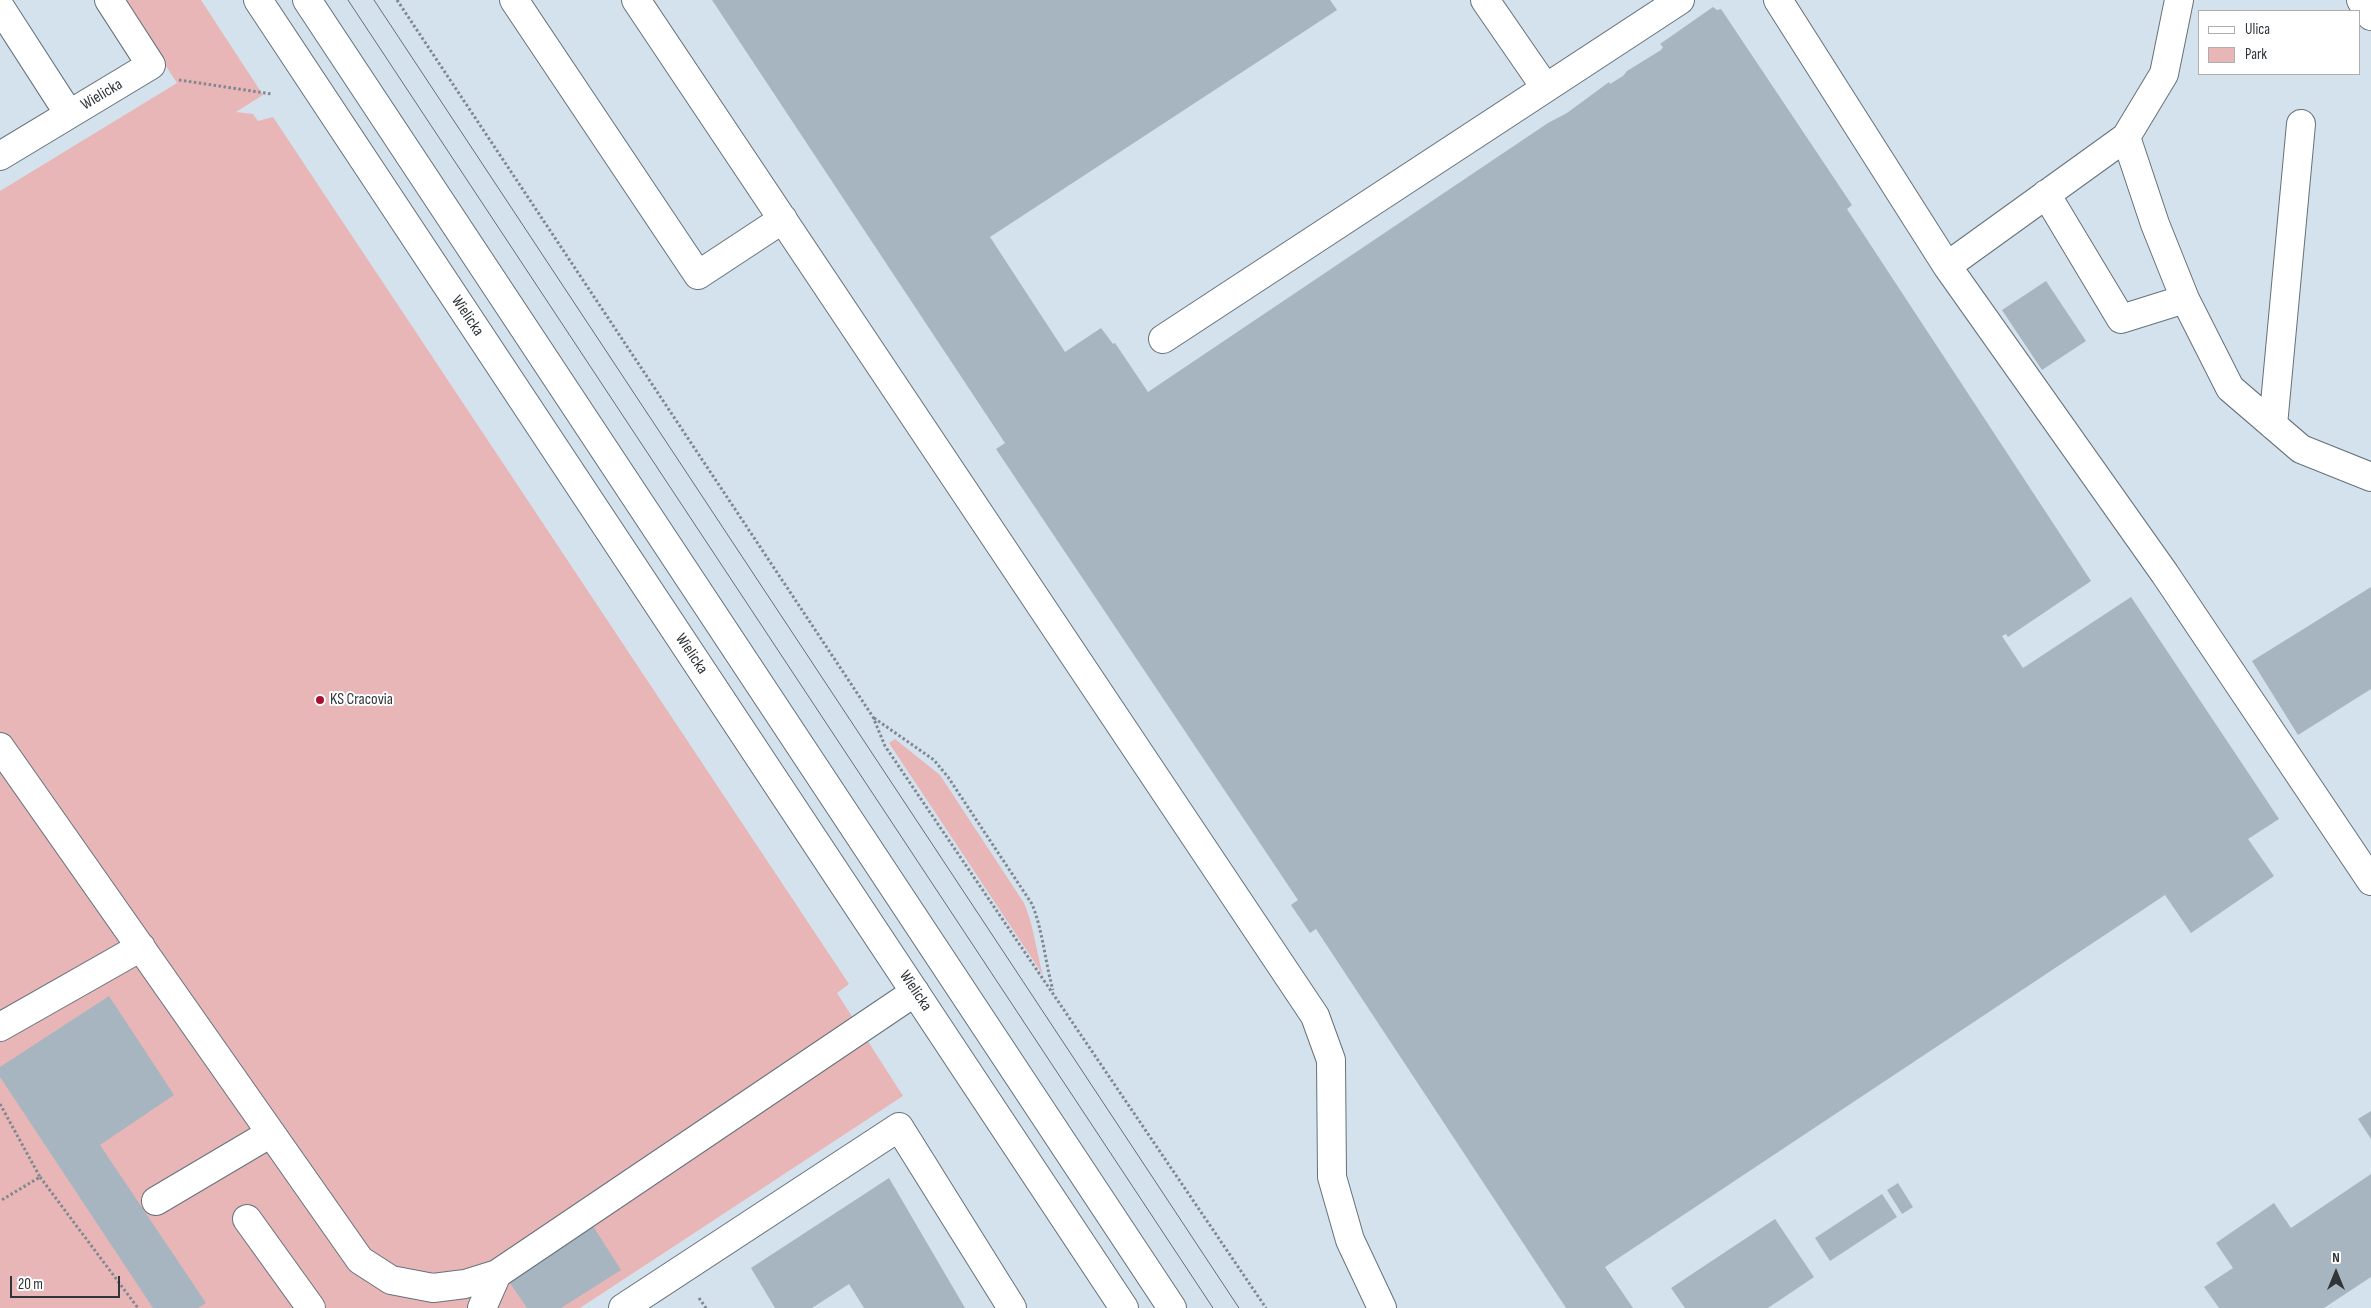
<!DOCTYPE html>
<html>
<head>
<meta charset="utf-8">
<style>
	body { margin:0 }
	#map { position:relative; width:2371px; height:1308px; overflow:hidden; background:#d4e2ed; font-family:"Sofia Sans Condensed",sans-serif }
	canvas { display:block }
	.legend { position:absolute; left:2198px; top:10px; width:162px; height:65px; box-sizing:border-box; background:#fff; border:1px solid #acaeb0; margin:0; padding:6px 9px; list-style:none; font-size:15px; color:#2f3539 }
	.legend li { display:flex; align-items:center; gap:10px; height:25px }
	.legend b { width:25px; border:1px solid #acaeb0 }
	.north { position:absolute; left:2311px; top:1248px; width:50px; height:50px; -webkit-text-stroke:4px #fff; paint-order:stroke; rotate:0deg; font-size:14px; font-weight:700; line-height:20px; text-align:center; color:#2f3539 }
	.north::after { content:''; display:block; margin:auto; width:18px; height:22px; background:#2f3539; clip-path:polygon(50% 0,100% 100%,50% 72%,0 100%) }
	.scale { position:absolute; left:10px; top:1276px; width:110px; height:22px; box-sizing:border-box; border:2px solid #2f3539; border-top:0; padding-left:6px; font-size:15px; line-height:18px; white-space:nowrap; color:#2f3539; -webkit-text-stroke:4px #fff; paint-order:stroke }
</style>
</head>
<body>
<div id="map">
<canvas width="2371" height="1308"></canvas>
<ul class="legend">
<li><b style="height:6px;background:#fff"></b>Ulica</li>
<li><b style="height:14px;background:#e9b6b7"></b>Park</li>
</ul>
<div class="north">N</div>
<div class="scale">20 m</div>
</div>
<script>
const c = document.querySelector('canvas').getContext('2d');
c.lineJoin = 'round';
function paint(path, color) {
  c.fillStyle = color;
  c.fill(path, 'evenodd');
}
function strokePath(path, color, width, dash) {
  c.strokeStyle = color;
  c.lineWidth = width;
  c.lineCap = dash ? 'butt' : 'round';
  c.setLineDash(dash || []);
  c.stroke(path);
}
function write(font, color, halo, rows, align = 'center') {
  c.font = font + ' "Sofia Sans Condensed",sans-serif';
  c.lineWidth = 4;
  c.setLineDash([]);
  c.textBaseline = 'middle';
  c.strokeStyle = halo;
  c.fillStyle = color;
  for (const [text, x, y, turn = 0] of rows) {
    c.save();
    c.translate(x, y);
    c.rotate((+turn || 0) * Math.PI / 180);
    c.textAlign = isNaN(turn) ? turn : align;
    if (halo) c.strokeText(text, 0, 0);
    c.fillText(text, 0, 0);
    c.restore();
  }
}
const green = new Path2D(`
	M 123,0 L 201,0 L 263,95 L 236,112 L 253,114 L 258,121 L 273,117 L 849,984 L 837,993 L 903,1096 L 580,1308 L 0,1308 L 0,191 L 177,83 Z
	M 895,739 L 940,775 L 1024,903 C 1034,926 1036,951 1043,975 L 889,743 Z`);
const building = new Path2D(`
	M 712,0 L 1330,0 L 1337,10 L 990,237 L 1065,352 L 1101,328 L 1113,344 L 1115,343 L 1148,392 L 1548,123 L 1567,113 L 1609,82 L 1610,84 L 1623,76 L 1627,71 L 1661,50 L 1663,47 L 1660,44 L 1713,7 L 1717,10 L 1721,9 L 1852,205 L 1847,209 L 2091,581 L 2008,637 L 2006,634 L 2002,636 L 2023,668 L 2131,597 L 2279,819 L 2248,839 L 2274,876 L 2191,933 L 2165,895 L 1605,1267 L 1633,1308 L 1566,1308 L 1316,929 L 1310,933 L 1291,905 L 1298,900 L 996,449 L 1005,443 Z
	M 2046,281 L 2086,341 L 2042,370 L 2002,310 Z
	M 2371,587 L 2371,689 L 2298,735 L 2252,661 Z
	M 109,996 L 174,1095 L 100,1145 L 206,1303 L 198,1308 L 153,1308 L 0,1077 L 0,1067 Z
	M 2371,1111 L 2371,1139 L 2358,1119 Z
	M 2371,1174 L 2371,1277 L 2324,1308 L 2219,1308 L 2204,1287 L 2233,1268 L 2216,1243 L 2274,1203 L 2291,1228 Z
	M 889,1178 L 965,1308 L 864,1308 L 849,1284 L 812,1308 L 775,1308 L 751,1268 Z
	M 1898,1183 L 1913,1207 L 1902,1214 L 1887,1190 Z
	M 1882,1194 L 1897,1217 L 1830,1261 L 1815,1238 Z
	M 1775,1219 L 1814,1277 L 1768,1308 L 1685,1308 L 1671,1288 Z
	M 593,1226 L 621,1270 L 561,1308 L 527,1308 L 508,1280 Z`);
const path = new Path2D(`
	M 397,0 L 873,717 L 885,746 L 1266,1308
	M 179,80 L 272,94
	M 874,718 L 934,760 L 948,777 L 1032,904 C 1043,931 1045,962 1053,990
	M 0,1104 L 40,1177 L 0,1201
	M 40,1177 L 138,1308
	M 699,1298 L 706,1308`);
const minor = new Path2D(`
	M 514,0 L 698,275 L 783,219
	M 636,0 L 1315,1016 L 1331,1060 L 1332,1177 L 1350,1240 L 1382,1308
	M 1485,0 L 1545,87
	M 1778,0 L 1947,266 L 2165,574 L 2371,881
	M 2361,0 L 2371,16
	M 0,7 L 69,114
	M 2126,137 L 2155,224 L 2185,299 L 2230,388 L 2301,449 L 2371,477
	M 0,156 L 151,65 L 109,0
	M 2046,194 L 2121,319 L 2185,299
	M 1947,266 L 2126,137 L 2164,74 L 2179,0
	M 1163,339 L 1680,0
	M 2273,425 L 2301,124
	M 0,747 L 360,1260 L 391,1280 L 433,1288 L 465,1284 L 497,1274 L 915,992
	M 0,1027 L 141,947
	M 156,1201 L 271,1133
	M 247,1219 L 311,1308
	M 482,1308 L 497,1274
	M 623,1308 L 899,1127 L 1012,1308`);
const major = new Path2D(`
	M 258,0 L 1124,1308
	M 307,0 L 1172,1308`);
const tram = new Path2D(`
	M 348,0 L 1213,1308
	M 374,0 L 1239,1308`);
const markers = [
	[320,700,5,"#a80f32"]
];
const streetNames = [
	["Wielicka",102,95,-31],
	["Wielicka",467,316,56],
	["Wielicka",691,654,56],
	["Wielicka",915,991,56]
];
const poiNames = [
	["KS Cracovia",330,700]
];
paint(green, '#e9b6b7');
paint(building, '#a6b5bf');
strokePath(minor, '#65727b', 30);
strokePath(major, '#65727b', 30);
strokePath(path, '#7f8890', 3, [2.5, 2.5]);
strokePath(minor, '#fff', 28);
strokePath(major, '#fff', 28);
strokePath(tram, '#666e74', 1);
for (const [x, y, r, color] of markers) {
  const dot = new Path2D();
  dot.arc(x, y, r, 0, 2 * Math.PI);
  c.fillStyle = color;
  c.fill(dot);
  strokePath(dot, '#fff', 2);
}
write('16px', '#2f3539', '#fff', streetNames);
write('16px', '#2f3539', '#fff', poiNames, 'left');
</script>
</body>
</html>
